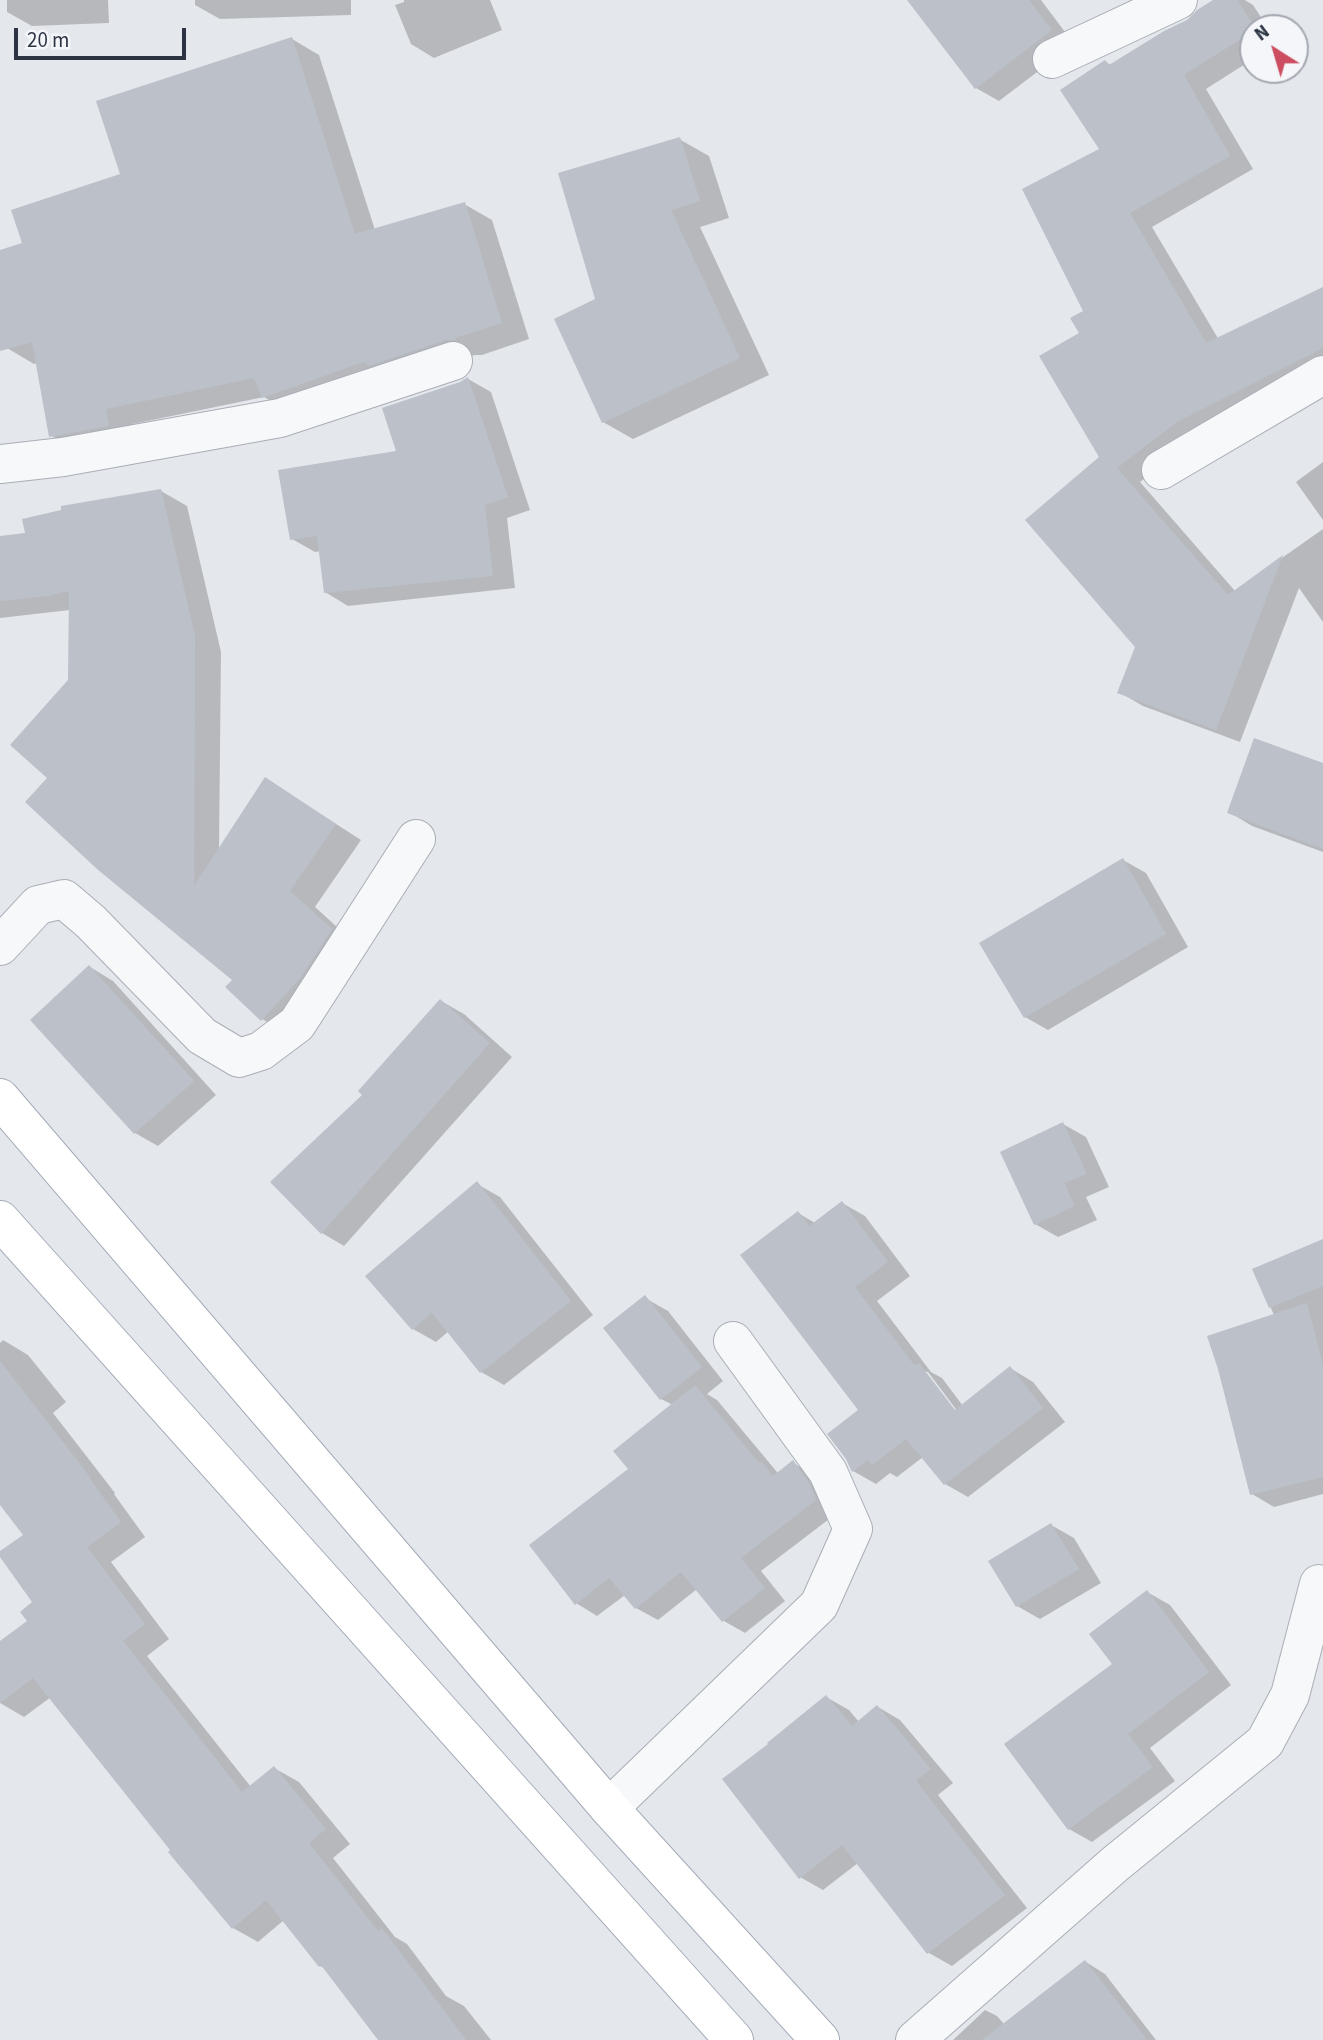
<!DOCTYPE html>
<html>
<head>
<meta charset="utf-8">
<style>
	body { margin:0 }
	#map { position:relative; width:1323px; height:2040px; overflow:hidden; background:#e4e7ec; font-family:"Source Sans 3",sans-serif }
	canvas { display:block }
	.north { position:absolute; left:1239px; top:14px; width:70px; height:70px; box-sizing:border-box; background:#f4f6f9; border:2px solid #a4a8b1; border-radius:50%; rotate:323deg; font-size:19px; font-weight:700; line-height:28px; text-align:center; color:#2c3444 }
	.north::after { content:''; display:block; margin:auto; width:24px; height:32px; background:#cc4e60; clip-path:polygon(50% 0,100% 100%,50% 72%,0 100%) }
	.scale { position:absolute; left:14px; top:28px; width:172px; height:32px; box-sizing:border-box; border:4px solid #2c3444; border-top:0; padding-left:9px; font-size:21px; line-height:24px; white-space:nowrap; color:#2c3444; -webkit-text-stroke:5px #f4f6f9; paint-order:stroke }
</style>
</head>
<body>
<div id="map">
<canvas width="1323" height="2040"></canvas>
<div class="north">N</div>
<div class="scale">20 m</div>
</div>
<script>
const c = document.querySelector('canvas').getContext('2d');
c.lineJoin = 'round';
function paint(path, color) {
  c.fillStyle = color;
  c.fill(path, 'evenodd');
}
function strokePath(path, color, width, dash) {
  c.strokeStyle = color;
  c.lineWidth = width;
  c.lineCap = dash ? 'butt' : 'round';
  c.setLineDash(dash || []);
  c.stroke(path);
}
const shadow = new Path2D(`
	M 7,0 L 108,0 L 109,23 L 32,26 L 7,12 Z
	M 195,0 L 351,0 L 351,15 L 220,19 L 195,5 Z
	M 404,0 L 490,0 L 502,30 L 434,58 L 411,44 L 395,5 L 404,2 Z
	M 909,0 L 1041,0 L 1074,44 L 999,101 L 976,88 Z
	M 1216,0 L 1245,0 L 1253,5 L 1268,28 L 1253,28 L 1253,59 L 1206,89 L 1253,169 L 1152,227 L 1219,340 L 1323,288 L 1323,373 L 1201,435 L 1140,482 L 1235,591 L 1323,529 L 1323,622 L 1299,588 L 1240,742 L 1143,706 L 1119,692 L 1137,647 L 1101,457 L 1081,333 L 1085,311 L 1101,150 L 1106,62 L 1112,66 L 1188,21 Z
	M 292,39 L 319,55 L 375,230 L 464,204 L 492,220 L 529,339 L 482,355 L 475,355 L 291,413 L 264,397 L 133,424 L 136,442 L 78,451 L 50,435 L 38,363 L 34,364 L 7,348 L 0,322 L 0,252 L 24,245 L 123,176 Z
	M 679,139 L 709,156 L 729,218 L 700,227 L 769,375 L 633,439 L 603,422 L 598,300 Z
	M 468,379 L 491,392 L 530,510 L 507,518 L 515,588 L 348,606 L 325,592 L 321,551 L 315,552 L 292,539 L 398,452 L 461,383 Z
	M 1323,462 L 1323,520 L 1296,482 Z
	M 161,491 L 187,506 L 221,652 L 219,850 L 266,779 L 361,840 L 315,907 L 357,945 L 288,1034 L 262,1019 L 234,980 L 50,778 L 70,681 L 70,610 L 0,618 L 0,538 L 27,534 Z
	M 1323,765 L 1323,852 L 1252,826 L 1229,812 Z
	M 1123,860 L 1146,873 L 1188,947 L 1048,1030 L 1025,1017 Z
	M 90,967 L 113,981 L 216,1095 L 158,1146 L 135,1133 L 32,1020 Z
	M 441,1001 L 464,1014 L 512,1057 L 344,1246 L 322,1233 L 364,1095 Z
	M 1063,1124 L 1086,1137 L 1109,1187 L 1086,1197 L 1097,1220 L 1058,1237 L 1035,1224 Z
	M 477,1184 L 500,1197 L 593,1315 L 504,1385 L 481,1372 L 449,1331 L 436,1342 L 413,1329 Z
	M 842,1203 L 865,1216 L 910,1276 L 877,1301 L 931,1372 L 942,1378 L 963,1406 L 1010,1368 L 1033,1382 L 1065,1422 L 968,1497 L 945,1484 L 923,1457 L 897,1477 L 890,1473 L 876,1484 L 853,1471 L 860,1411 L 798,1213 L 815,1223 ZM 923,1371 L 928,1372 L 961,1416 L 958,1418 Z
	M 1323,1244 L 1323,1494 L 1274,1507 L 1252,1494 L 1274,1315 L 1254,1269 Z
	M 645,1298 L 668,1311 L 723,1381 L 707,1394 L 717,1400 L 777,1472 L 778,1473 L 793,1463 L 814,1475 L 837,1513 L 761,1571 L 785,1601 L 745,1633 L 724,1621 L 697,1589 L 658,1620 L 636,1608 L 625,1595 L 597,1616 L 576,1603 L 630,1469 L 673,1405 L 661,1399 Z
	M 3,1340 L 28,1355 L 66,1402 L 53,1413 L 115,1493 L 114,1494 L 145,1537 L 111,1562 L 169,1639 L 147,1656 L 251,1787 L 274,1768 L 299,1782 L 350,1844 L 333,1858 L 395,1937 L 407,1944 L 446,1996 L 464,2006 L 491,2040 L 380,2040 L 328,1970 L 320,1966 L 284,1920 L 258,1942 L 233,1928 L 51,1697 L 24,1717 L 0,1703 L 0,1643 L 29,1621 L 35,1602 L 0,1554 L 25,1535 L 0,1502 L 0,1343 Z
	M 1051,1525 L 1074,1538 L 1101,1583 L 1040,1619 L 1017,1606 Z
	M 1147,1592 L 1170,1605 L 1231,1685 L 1150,1748 L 1175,1781 L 1092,1842 L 1069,1829 L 1114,1665 Z
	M 826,1697 L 849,1710 L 859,1722 L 878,1707 L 900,1720 L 953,1783 L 938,1795 L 1027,1908 L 952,1966 L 929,1953 L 858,1863 L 823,1890 L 800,1877 L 771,1744 Z
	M 1086,1962 L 1105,1974 L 1156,2040 L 1028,2040 Z
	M 985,2010 L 997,2016 L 1018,2040 L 953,2040 Z`);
const building = new Path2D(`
	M 907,0 L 1029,0 L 1052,30 L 975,89 Z
	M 1213,0 L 1237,0 L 1255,28 L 1253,28 L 1253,31 L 1184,75 L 1230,156 L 1130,213 L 1206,343 L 1323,287 L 1323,348 L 1177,422 L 1117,468 L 1228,595 L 1283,555 L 1216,730 L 1117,693 L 1135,647 L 1025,520 L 1099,457 L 1039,356 L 1079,333 L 1070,318 L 1083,311 L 1022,189 L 1099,149 L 1060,90 L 1105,60 L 1109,65 L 1164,31 L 1187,20 L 1197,10 Z
	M 292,37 L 355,234 L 465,202 L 502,323 L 455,338 L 456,340 L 446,340 L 368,366 L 366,361 L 262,398 L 254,378 L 106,409 L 109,426 L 49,437 L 32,342 L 0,351 L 0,250 L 22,243 L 11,210 L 120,174 L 96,101 Z
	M 680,137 L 700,201 L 671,210 L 740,358 L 602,423 L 554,319 L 595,299 L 558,173 Z
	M 468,377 L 508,497 L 485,505 L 493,576 L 324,593 L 317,536 L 290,540 L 278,470 L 396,451 L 382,408 L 460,382 Z
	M 161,489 L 195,636 L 194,886 L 265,777 L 336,824 L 290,891 L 332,929 L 301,977 L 261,1021 L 225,987 L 232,980 L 97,869 L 25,802 L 47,778 L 10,745 L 68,680 L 69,591 L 47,596 L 0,601 L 0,536 L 25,533 L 22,519 L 61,510 L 61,506 Z
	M 1254,738 L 1323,763 L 1323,849 L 1227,813 Z
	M 1123,858 L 1166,934 L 1024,1018 L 979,943 Z
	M 89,965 L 194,1081 L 134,1134 L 30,1020 Z
	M 440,999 L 490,1043 L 321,1234 L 270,1182 L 362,1095 L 358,1091 Z
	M 1063,1122 L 1087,1174 L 1064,1183 L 1075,1206 L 1034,1225 L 1000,1152 Z
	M 477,1181 L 571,1301 L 480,1373 L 432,1313 L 412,1330 L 365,1276 Z
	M 842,1201 L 888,1262 L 855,1287 L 915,1366 L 919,1363 L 955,1410 L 1010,1366 L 1043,1408 L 944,1485 L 906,1439 L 872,1465 L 868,1460 L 852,1472 L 846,1459 L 827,1434 L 858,1410 L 740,1255 L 798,1211 L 809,1226 Z
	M 1323,1239 L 1323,1286 L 1269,1308 L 1252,1269 Z
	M 645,1295 L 702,1367 L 660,1400 L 603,1328 Z
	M 1307,1303 L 1323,1365 L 1323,1477 L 1250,1495 L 1218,1369 L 1207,1336 Z
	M 0,1361 L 91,1478 L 90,1479 L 121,1522 L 87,1547 L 145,1624 L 123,1641 L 242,1792 L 274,1766 L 326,1829 L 309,1843 L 378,1931 L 382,1928 L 466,2040 L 378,2040 L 321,1965 L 319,1967 L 266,1900 L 232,1929 L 168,1852 L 170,1850 L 33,1678 L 0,1703 L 0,1641 L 27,1621 L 20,1612 L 32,1602 L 0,1557 L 0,1551 L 23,1535 L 0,1505 Z
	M 695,1385 L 759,1463 L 762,1462 L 773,1476 L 793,1460 L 809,1483 L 816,1500 L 741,1558 L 765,1588 L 722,1622 L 681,1572 L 635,1609 L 609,1578 L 575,1605 L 529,1545 L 628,1469 L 613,1451 Z
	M 1051,1523 L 1079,1569 L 1016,1607 L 988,1561 Z
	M 1147,1590 L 1209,1672 L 1128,1734 L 1153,1767 L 1068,1830 L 1004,1744 L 1112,1664 L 1089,1634 Z
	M 826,1695 L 852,1726 L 877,1705 L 931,1769 L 916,1781 L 1005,1895 L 927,1954 L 842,1845 L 799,1879 L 722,1779 L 768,1744 L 767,1743 Z
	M 1085,1960 L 1147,2040 L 982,2040 Z`);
const minor = new Path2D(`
	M 1052,59 L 1178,0
	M 0,464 L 63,457 L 280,418 L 453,361
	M 1161,470 L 1323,375
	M 0,946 L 38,905 L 64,899 L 91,922 L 202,1036 L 239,1058 L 261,1051 L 297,1024 L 416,839
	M 609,1808 L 819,1605 L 853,1529 L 828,1472 L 733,1341
	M 915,2040 L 1115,1864 L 1265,1742 L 1290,1695 L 1319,1584`);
const major = new Path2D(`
	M 0,1098 L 609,1808 L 820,2040
	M 0,1220 L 734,2040`);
paint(shadow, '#0003');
paint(building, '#bbc0c9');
strokePath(minor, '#a9aeb6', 40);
strokePath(major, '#a4abb7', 40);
strokePath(minor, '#f7f8fa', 38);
strokePath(major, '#fff', 38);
</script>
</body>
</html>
